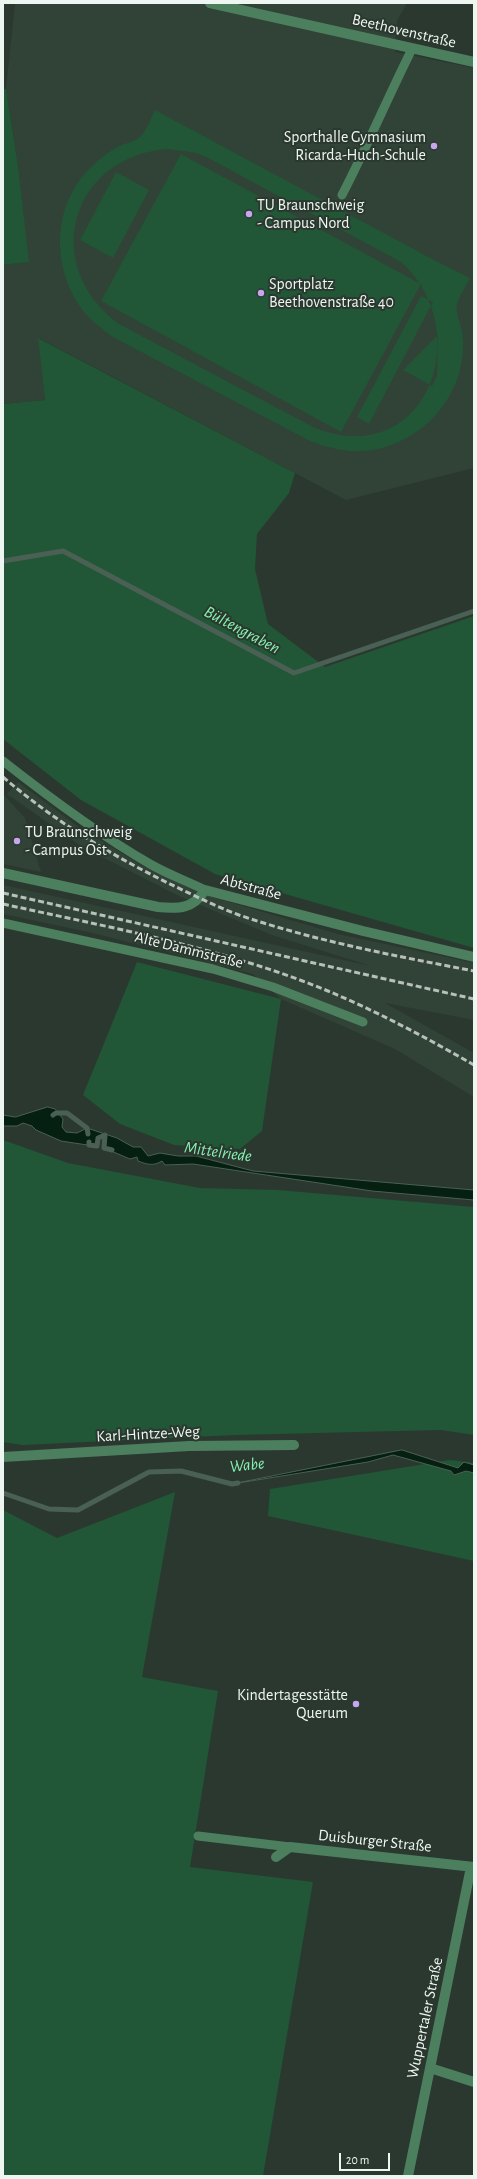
<!DOCTYPE html>
<html>
<head>
<meta charset="utf-8">
<style>
	body { margin:0 }
	#map { position:relative; width:477px; height:2179px; overflow:hidden; background:#2b382f; font-family:"Alegreya Sans",sans-serif }
	canvas { display:block }
	.frame { position:absolute; inset:0; border:4px solid #eef6f1; pointer-events:none }
	.scale { position:absolute; left:339px; top:2153px; width:51px; height:18px; box-sizing:border-box; border:2px solid #eef6f1; border-top:0; padding-left:5px; font-size:12px; line-height:14px; white-space:nowrap; color:#eef6f1; -webkit-text-stroke:3px #2b382f; paint-order:stroke }
</style>
</head>
<body>
<div id="map">
<canvas width="477" height="2179"></canvas>
<div class="frame"></div>
<div class="scale">20 m</div>
</div>
<script>
const c = document.querySelector('canvas').getContext('2d');
c.lineJoin = 'round';
function paint(path, color) {
  c.fillStyle = color;
  c.fill(path, 'evenodd');
}
function strokePath(path, color, width, dash) {
  c.strokeStyle = color;
  c.lineWidth = width;
  c.lineCap = dash ? 'butt' : 'round';
  c.setLineDash(dash || []);
  c.stroke(path);
}
function write(font, color, halo, rows, align = 'center') {
  c.font = font + ' "Alegreya Sans",sans-serif';
  c.lineWidth = 4;
  c.setLineDash([]);
  c.textBaseline = 'middle';
  c.strokeStyle = halo;
  c.fillStyle = color;
  for (const [text, x, y, turn = 0] of rows) {
    c.save();
    c.translate(x, y);
    c.rotate((+turn || 0) * Math.PI / 180);
    c.textAlign = isNaN(turn) ? turn : align;
    if (halo) c.strokeText(text, 0, 0);
    c.fillText(text, 0, 0);
    c.restore();
  }
}
const built = new Path2D(`
	M 15,3 L 407,3 L 397,21 L 395,52 L 474,68 L 474,468 L 346,500 L 39,338 L 45,400 L 3,404 L 3,265 L 28,262 L 18,165 L 6,89 Z
	M 18,782 L 76,825 L 141,865 L 188,887 L 212,897 L 338,934 L 474,963 L 474,1020 L 385,1003 L 474,1053 L 474,1097 L 395,1049 L 281,999 L 253,974 L 93,933 L 3,914 L 3,885 L 371,966 L 272,935 L 181,897 L 84,848 L 7,794 Z
	M 3,794 L 25,818 L 41,872 L 3,864 Z`);
const green = new Path2D(`
	M 3,89 L 6,89 L 18,165 L 29,262 L 3,265 Z
	M 155,110 L 432,259 L 470,278 C 466,286 459,296 457,305 C 455,312 461,324 462,332 C 464,343 463,354 461,365 C 452,412 408,450 360,451 C 342,452 326,447 310,441 L 111,336 C 102,328 91,321 84,312 C 51,269 51,206 91,167 C 99,159 108,152 118,147 C 124,143 135,142 140,137 C 146,132 151,118 155,110 ZM 167,149 L 197,153 L 210,159 L 401,262 C 477,330 428,471 315,428 L 119,324 C 40,266 70,157 167,149 Z
	M 181,154 L 421,284 L 341,432 L 101,301 Z
	M 116,172 L 149,190 L 113,258 L 80,240 Z
	M 421,296 L 433,302 L 369,424 L 357,417 Z
	M 438,335 L 437,375 L 432,386 L 403,370 Z
	M 38,338 L 295,473 L 289,493 L 257,534 L 255,569 L 268,624 L 325,667 L 474,616 L 474,948 L 215,874 L 81,800 L 3,739 L 3,404 L 45,400 Z
	M 137,962 L 281,999 L 262,1131 L 240,1149 L 174,1145 L 120,1124 L 83,1095 Z
	M 3,1140 L 68,1163 L 200,1188 L 278,1190 L 474,1207 L 474,1435 L 441,1430 L 236,1435 L 22,1445 L 3,1442 Z
	M 450,1460 L 474,1463 L 474,1561 L 268,1516 L 270,1489 Z
	M 175,1492 L 142,1677 L 218,1691 L 190,1867 L 313,1882 L 263,2176 L 3,2176 L 3,1510 L 57,1538 Z`);
const water = new Path2D(`
	M 48,1107 L 55,1109 L 63,1119 L 62,1127 L 66,1132 L 77,1133 L 87,1128 L 117,1138 L 133,1147 L 141,1147 L 148,1156 L 160,1153 L 178,1156 L 196,1156 L 253,1171 L 474,1190 L 474,1200 L 372,1191 L 193,1164 L 165,1165 L 162,1161 C 154,1166 148,1165 138,1161 L 137,1157 L 130,1159 L 104,1148 L 104,1135 L 99,1138 L 98,1144 L 94,1146 L 61,1141 L 36,1130 L 32,1126 L 23,1123 L 17,1126 L 3,1126 L 3,1115 L 15,1117 Z
	M 402,1450 L 458,1468 L 464,1462 L 474,1465 L 474,1473 L 466,1471 L 454,1475 L 451,1471 L 393,1455 L 368,1462 L 232,1484 Z`);
const stream = new Path2D(`
	M 3,561 L 63,551 L 294,673 L 474,611
	M 53,1115 L 56,1113 L 67,1113 L 87,1128 L 88,1134
	M 89,1142 L 89,1145 L 97,1146 L 98,1138 L 105,1135 L 104,1148 L 112,1150
	M 3,1493 L 49,1509 L 78,1510 L 149,1472 L 181,1471 L 232,1484 L 238,1483`);
const service = new Path2D(`
	M 342,195 C 367,147 388,97 412,49
	M 3,761 C 50,798 98,834 150,864 C 167,874 187,881 205,890
	M 3,923 L 213,969 L 273,987 L 363,1022
	M 198,1836 L 290,1847`);
const minor = new Path2D(`
	M 210,3 L 474,62
	M 3,873 L 158,907 C 179,909 193,909 205,890 L 363,931 L 474,957
	M 3,1457 L 189,1446 L 294,1445
	M 276,1857 L 290,1847 L 474,1867
	M 430,2068 L 474,2082
	M 408,2176 L 471,1867`);
const rail = new Path2D(`
	M 3,777 C 53,820 109,854 168,883 C 191,894 215,906 239,915 C 315,941 396,956 474,971
	M 3,893 L 474,999
	M 3,904 C 112,928 224,948 328,991 C 378,1012 427,1038 474,1065`);
const markers = [
	[434,146,4,"#c7a6ef"],
	[249,214,4,"#c7a6ef"],
	[261,293,4,"#c7a6ef"],
	[17,841,4,"#c7a6ef"],
	[356,1704,4,"#c7a6ef"]
];
const streetNames = [
	["Beethovenstraße",404,31,13],
	["Abtstraße",251,887,15],
	["Alte Dammstraße",189,950,14],
	["Karl-Hintze-Weg",148,1434,-3],
	["Duisburger Straße",375,1841,6],
	["Wuppertaler Straße",425,2018,-78]
];
const poiNames = [
	["Sporthalle Gymnasium",426,137,"right"],
	["Ricarda-Huch-Schule",426,155,"right"],
	["TU Braunschweig",257,205],
	["- Campus Nord",257,223],
	["Sportplatz",269,284],
	["Beethovenstraße 40",269,302],
	["TU Braunschweig",25,832],
	["- Campus Ost",25,850],
	["Kindertagesstätte",348,1695,"right"],
	["Querum",348,1713,"right"]
];
const waterNames = [
	["Bültengraben",242,630,28],
	["Mittelriede",218,1152,8],
	["Wabe",247,1465,-6]
];
paint(built, '#304336');
paint(green, '#215637');
paint(water, '#051f10');
strokePath(water, '#4b6054', 1);
strokePath(stream, '#4b6054', 5);
strokePath(service, '#4c7f5e', 9);
strokePath(minor, '#4c7f5e', 10);
strokePath(rail, '#b7c0ba', 3, [6, 3]);
for (const [x, y, r, color] of markers) {
  const dot = new Path2D();
  dot.arc(x, y, r, 0, 2 * Math.PI);
  c.fillStyle = color;
  c.fill(dot);
  strokePath(dot, '#2b382f', 1.5);
}
write('16px', '#eef6f1', '#2b382f', streetNames);
write('16px', '#eef6f1', '#2b382f', poiNames, 'left');
write('italic 17px', '#86f3b0', '#2b382f', waterNames);
</script>
</body>
</html>
